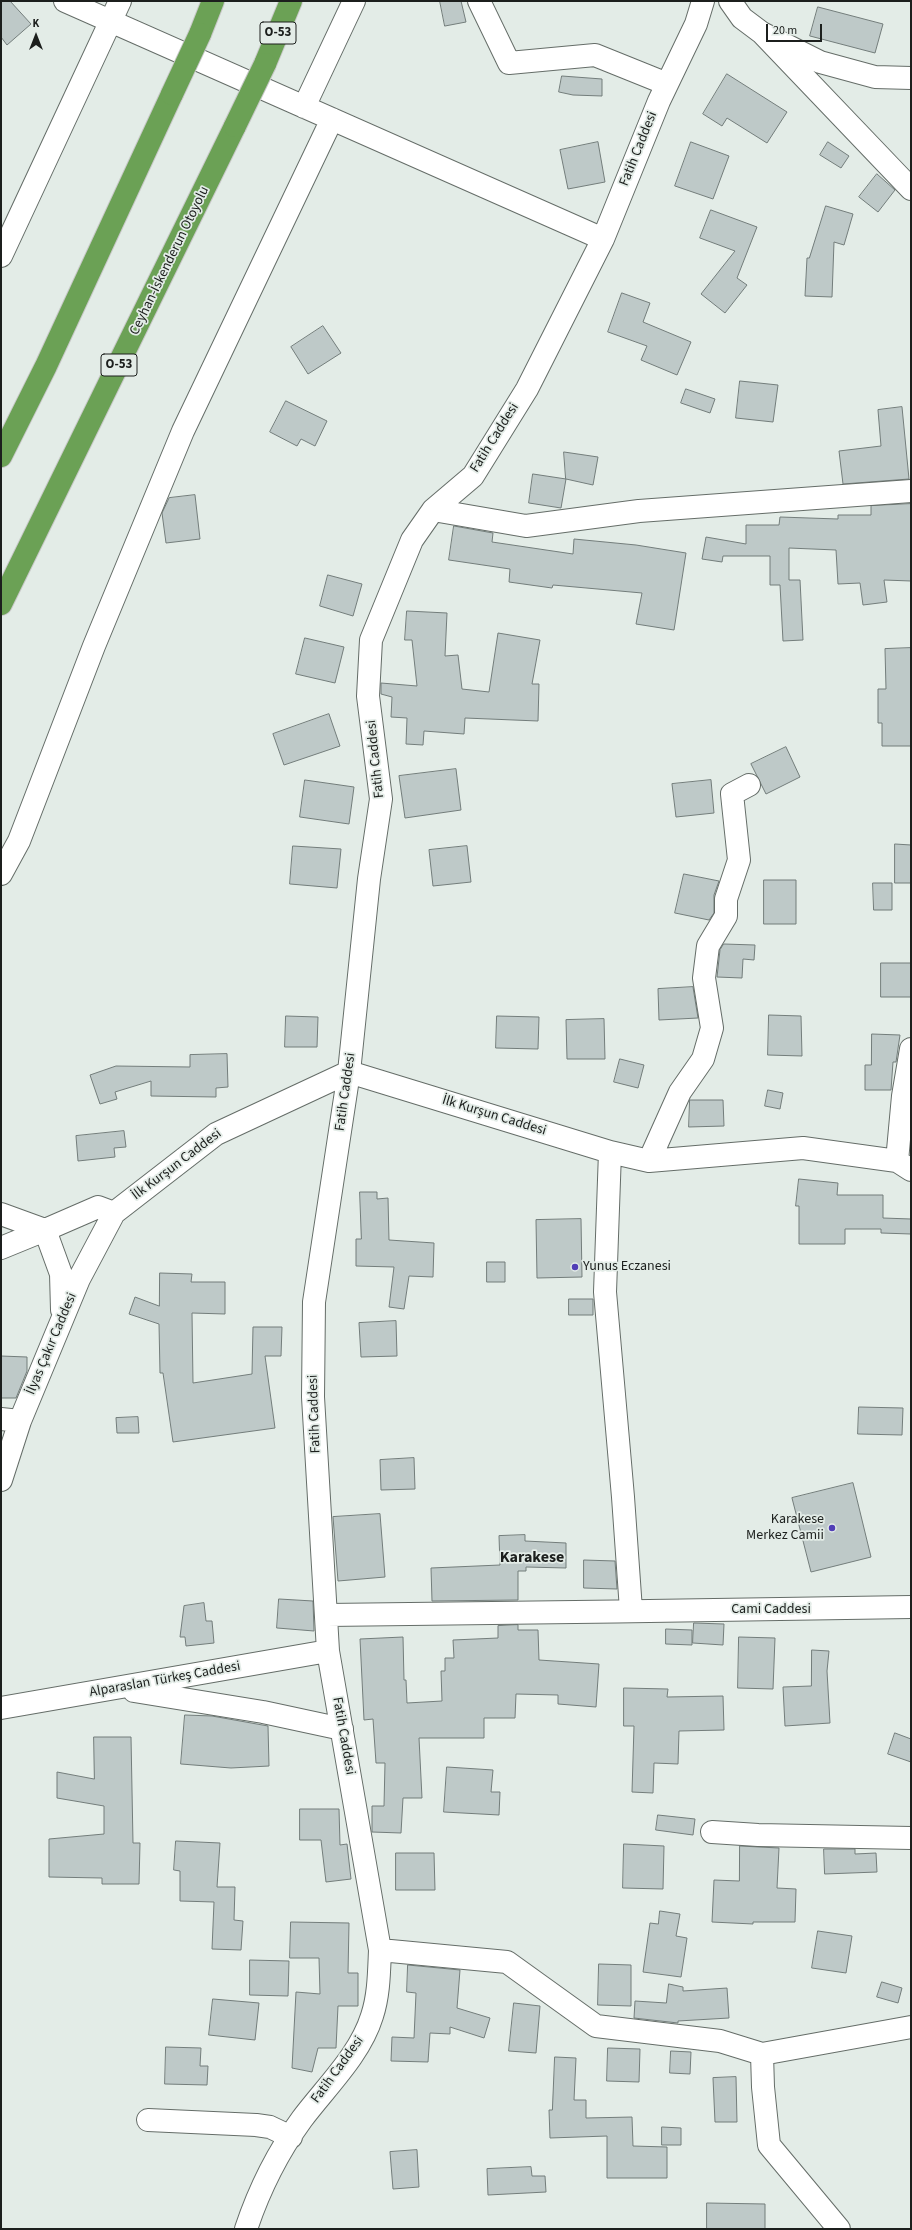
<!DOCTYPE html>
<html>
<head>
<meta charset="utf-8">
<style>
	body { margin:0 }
	#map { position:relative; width:912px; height:2230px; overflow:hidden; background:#e3ece7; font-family:"Source Sans 3",sans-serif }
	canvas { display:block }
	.frame { position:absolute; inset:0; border:2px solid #1c1f1d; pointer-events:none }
	.north { position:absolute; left:16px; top:16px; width:40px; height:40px; -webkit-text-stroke:3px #e3ece7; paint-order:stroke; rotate:0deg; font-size:11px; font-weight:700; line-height:16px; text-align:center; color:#1c1f1d }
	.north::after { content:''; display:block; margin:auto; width:14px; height:18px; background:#1c1f1d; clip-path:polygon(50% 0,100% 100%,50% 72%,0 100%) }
	.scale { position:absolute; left:766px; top:24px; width:56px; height:18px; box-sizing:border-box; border:2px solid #1c1f1d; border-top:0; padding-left:5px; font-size:12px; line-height:14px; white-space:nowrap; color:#1c1f1d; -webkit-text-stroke:3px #e3ece7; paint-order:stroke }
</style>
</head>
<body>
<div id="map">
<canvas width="912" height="2230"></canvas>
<div class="frame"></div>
<div class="north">K</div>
<div class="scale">20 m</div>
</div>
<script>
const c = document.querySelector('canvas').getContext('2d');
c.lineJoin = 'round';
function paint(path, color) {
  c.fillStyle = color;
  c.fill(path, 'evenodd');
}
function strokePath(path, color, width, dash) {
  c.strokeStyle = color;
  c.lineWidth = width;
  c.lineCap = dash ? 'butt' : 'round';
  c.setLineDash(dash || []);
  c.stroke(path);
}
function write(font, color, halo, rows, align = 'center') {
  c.font = font + ' "Source Sans 3",sans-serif';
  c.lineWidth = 3.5;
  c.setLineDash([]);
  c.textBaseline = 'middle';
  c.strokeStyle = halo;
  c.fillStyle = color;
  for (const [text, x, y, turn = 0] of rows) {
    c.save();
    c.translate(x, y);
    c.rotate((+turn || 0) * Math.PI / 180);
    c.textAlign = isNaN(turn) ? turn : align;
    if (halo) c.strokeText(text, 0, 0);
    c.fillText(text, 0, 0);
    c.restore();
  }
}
const building = new Path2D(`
	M 1,1 L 10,1 L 31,24 L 7,45 L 1,37 Z
	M 440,1 L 461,1 L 466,22 L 445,26 Z
	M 818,7 L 883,24 L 875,53 L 810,36 Z
	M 727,74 L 787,112 L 767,143 L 727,118 L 722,126 L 703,114 Z
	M 562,76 L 602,79 L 602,96 L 573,95 L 559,92 Z
	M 598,142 L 605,182 L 568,189 L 560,150 Z
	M 691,142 L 729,156 L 713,199 L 675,186 Z
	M 828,142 L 849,156 L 841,168 L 820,155 Z
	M 877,174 L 895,190 L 878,212 L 859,197 Z
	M 826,206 L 853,214 L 844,245 L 834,242 L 832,297 L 805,296 L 807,258 L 809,258 Z
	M 711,210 L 757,227 L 737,278 L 747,285 L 725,313 L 701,294 L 735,251 L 700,238 Z
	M 622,293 L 650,303 L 643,322 L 691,342 L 677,375 L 641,360 L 647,346 L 608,332 Z
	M 323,326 L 341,353 L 308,374 L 291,347 Z
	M 740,381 L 778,385 L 773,422 L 736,418 Z
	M 686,389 L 715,399 L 710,413 L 681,403 Z
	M 286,401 L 327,421 L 315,446 L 301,439 L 297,446 L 270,432 Z
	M 902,407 L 909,479 L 843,484 L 839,451 L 881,446 L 878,410 Z
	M 564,452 L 598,457 L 593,485 L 566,479 Z
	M 533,474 L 566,479 L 561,508 L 529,503 Z
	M 195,495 L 200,539 L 166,543 L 162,513 L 169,498 Z
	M 911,504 L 911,581 L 884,580 L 887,602 L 863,605 L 860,583 L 838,584 L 836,550 L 789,548 L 789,580 L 800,580 L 803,640 L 783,641 L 780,585 L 770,585 L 770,556 L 723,556 L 722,562 L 702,559 L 706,537 L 746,544 L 746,525 L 779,525 L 780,517 L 838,519 L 838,515 L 871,515 L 871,506 Z
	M 454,526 L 493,533 L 492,542 L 573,554 L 574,539 L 636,545 L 686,553 L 674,630 L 636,624 L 642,593 L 553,585 L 552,588 L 509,582 L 510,569 L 449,560 Z
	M 328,575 L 362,584 L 353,616 L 320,606 Z
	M 407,611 L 447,613 L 445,656 L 458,655 L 462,689 L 489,692 L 498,633 L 540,640 L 532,684 L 539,684 L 538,721 L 465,718 L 464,734 L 424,731 L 423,745 L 406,744 L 407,718 L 391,717 L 392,697 L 381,694 L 381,683 L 417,686 L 412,640 L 405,640 Z
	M 305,638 L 344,647 L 335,683 L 296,674 Z
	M 911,648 L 911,746 L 882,746 L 882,723 L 878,723 L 878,689 L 886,689 L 885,649 Z
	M 329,714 L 340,746 L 284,765 L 273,734 Z
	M 786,747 L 800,777 L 766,794 L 751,764 Z
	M 456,769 L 461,810 L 405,818 L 399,776 Z
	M 305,780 L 354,787 L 349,824 L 300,817 Z
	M 711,780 L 714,813 L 676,817 L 672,784 Z
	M 895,844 L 911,845 L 911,883 L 895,883 Z
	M 293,846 L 341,849 L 337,888 L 290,884 Z
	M 467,846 L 471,882 L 433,886 L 429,850 Z
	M 684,874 L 719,881 L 714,895 L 714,913 L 709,920 L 675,913 Z
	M 764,880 L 796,880 L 796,924 L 764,924 Z
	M 873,883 L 892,883 L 892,910 L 874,910 Z
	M 724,944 L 755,945 L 754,960 L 743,959 L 742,978 L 717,977 L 720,950 Z
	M 881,963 L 911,963 L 911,997 L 881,997 Z
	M 693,987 L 698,1018 L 659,1020 L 658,989 Z
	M 769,1015 L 801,1016 L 802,1056 L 768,1055 Z
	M 286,1016 L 318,1017 L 317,1047 L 285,1047 Z
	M 497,1016 L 539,1017 L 538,1049 L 496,1048 Z
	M 604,1019 L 605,1059 L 567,1059 L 566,1020 Z
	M 872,1034 L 900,1035 L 896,1062 L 893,1062 L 891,1090 L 865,1090 L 865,1065 L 871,1065 Z
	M 227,1054 L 228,1087 L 216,1088 L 216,1097 L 151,1096 L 151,1081 L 115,1092 L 117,1099 L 100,1104 L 90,1075 L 116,1066 L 190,1067 L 190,1055 Z
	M 620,1059 L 644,1065 L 638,1088 L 614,1082 Z
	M 768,1090 L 783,1093 L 780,1109 L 765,1106 Z
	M 690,1100 L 723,1100 L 724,1126 L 689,1127 Z
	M 124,1131 L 126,1147 L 114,1148 L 115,1157 L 78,1161 L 76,1136 Z
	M 799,1179 L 838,1183 L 837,1195 L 883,1195 L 883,1218 L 911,1219 L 911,1234 L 881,1233 L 881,1229 L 845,1229 L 845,1244 L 799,1244 L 799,1206 L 796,1206 Z
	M 360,1192 L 377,1192 L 377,1199 L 388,1198 L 389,1240 L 434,1243 L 433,1277 L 409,1276 L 404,1309 L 389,1307 L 394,1267 L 356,1266 L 356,1239 L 361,1239 Z
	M 581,1219 L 582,1277 L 537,1278 L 536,1220 Z
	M 487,1262 L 505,1262 L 505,1282 L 487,1282 Z
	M 160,1273 L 192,1274 L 191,1282 L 225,1282 L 225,1314 L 192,1313 L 193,1383 L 252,1374 L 253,1327 L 282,1327 L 281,1356 L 265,1356 L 275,1428 L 173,1442 L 163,1373 L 160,1373 L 159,1324 L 129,1314 L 135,1297 L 159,1306 Z
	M 569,1299 L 593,1299 L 593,1315 L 569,1315 Z
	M 396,1321 L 397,1356 L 361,1357 L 359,1323 Z
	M 1,1356 L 27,1357 L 27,1371 L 16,1398 L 1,1398 Z
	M 859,1407 L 903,1408 L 902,1435 L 858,1434 Z
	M 138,1417 L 139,1433 L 117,1433 L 116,1418 Z
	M 414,1458 L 415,1489 L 381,1490 L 380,1460 Z
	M 853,1483 L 871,1557 L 811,1572 L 792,1498 Z
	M 380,1514 L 385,1577 L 338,1581 L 333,1517 Z
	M 525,1535 L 525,1541 L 566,1543 L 566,1568 L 526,1567 L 526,1571 L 518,1571 L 518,1600 L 432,1601 L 431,1568 L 500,1565 L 499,1536 Z
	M 584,1560 L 615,1561 L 617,1589 L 584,1588 Z
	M 279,1599 L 313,1601 L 314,1631 L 277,1628 Z
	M 204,1603 L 206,1621 L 212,1621 L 214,1643 L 186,1646 L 185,1637 L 180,1637 L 184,1606 Z
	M 694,1623 L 724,1624 L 723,1645 L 693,1643 Z
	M 518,1625 L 518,1630 L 538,1630 L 539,1660 L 599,1664 L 596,1707 L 558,1704 L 558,1695 L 516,1694 L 515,1718 L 484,1718 L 484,1738 L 419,1738 L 422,1798 L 403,1798 L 401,1833 L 372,1832 L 372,1806 L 384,1806 L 385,1763 L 376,1763 L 373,1719 L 364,1720 L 360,1639 L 403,1637 L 404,1680 L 406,1680 L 407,1703 L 442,1701 L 441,1671 L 445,1671 L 445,1658 L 454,1658 L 453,1640 L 498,1638 L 498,1626 Z
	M 666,1629 L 692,1630 L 692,1645 L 666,1644 Z
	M 739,1637 L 775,1638 L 773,1689 L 738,1688 Z
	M 812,1650 L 829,1651 L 827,1671 L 830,1723 L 785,1726 L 783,1687 L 811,1686 Z
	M 624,1688 L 668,1689 L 667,1697 L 723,1696 L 724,1730 L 679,1731 L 678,1764 L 654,1763 L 653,1793 L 632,1792 L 634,1726 L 624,1726 Z
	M 185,1715 L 212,1716 L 268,1726 L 269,1766 L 231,1768 L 181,1764 Z
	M 895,1733 L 911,1739 L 911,1762 L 888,1754 Z
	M 94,1737 L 131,1737 L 133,1843 L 140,1843 L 139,1884 L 102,1884 L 102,1878 L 49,1877 L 49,1839 L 104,1834 L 104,1806 L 57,1798 L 57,1772 L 94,1779 Z
	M 447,1767 L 493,1770 L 491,1792 L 500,1792 L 499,1815 L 444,1812 Z
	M 300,1809 L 339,1809 L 340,1845 L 347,1844 L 351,1879 L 326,1882 L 321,1840 L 300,1840 Z
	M 658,1815 L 695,1819 L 693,1835 L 656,1830 Z
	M 176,1841 L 220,1843 L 217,1887 L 235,1887 L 234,1920 L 243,1921 L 241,1950 L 212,1949 L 214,1902 L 180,1901 L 180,1871 L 174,1870 Z
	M 624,1844 L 664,1846 L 663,1889 L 623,1888 Z
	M 740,1846 L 779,1848 L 777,1888 L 796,1889 L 795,1922 L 753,1922 L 753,1924 L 712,1922 L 714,1880 L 739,1881 Z
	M 824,1849 L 855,1849 L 855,1854 L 876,1853 L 877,1872 L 825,1874 Z
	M 396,1853 L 434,1853 L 435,1890 L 396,1890 Z
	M 660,1911 L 680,1914 L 676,1936 L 687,1938 L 681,1977 L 643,1972 L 650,1923 L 658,1924 Z
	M 291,1922 L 349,1923 L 348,1973 L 358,1973 L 358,2006 L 338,2006 L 336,2048 L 318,2048 L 312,2072 L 292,2068 L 296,1992 L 320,1994 L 319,1958 L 290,1958 Z
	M 818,1931 L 852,1936 L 846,1973 L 812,1968 Z
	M 250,1960 L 289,1961 L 288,1996 L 250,1995 Z
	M 599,1964 L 631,1965 L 631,2006 L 598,2005 Z
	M 408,1965 L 460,1970 L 457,2008 L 490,2018 L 484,2038 L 450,2027 L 450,2034 L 430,2033 L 428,2062 L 391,2061 L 392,2037 L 414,2038 L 416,1993 L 407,1992 Z
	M 882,1982 L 902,1988 L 898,2003 L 877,1997 Z
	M 669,1984 L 683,1987 L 683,1991 L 727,1988 L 729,2018 L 678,2021 L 678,2023 L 634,2018 L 635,2001 L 666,2003 Z
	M 213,1999 L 259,2003 L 255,2040 L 209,2035 Z
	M 514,2003 L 540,2006 L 536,2053 L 509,2051 Z
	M 166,2047 L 201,2048 L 200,2066 L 208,2066 L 207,2085 L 165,2084 Z
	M 608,2048 L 640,2049 L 639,2082 L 607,2081 Z
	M 671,2051 L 691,2052 L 690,2074 L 670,2073 Z
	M 555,2057 L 576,2058 L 574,2100 L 586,2100 L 586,2118 L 632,2117 L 633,2146 L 667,2147 L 667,2178 L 607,2178 L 607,2136 L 550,2138 L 549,2110 L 552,2110 Z
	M 736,2077 L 737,2122 L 715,2122 L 713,2078 Z
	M 662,2127 L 681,2128 L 681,2145 L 662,2145 Z
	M 417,2150 L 419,2187 L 393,2189 L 390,2152 Z
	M 531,2167 L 532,2176 L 545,2176 L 546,2192 L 488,2195 L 487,2169 Z
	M 707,2203 L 765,2204 L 765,2229 L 707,2229 Z`);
const minor = new Path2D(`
	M 65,1 L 603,239
	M 479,1 L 509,63 L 595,55 L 667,84
	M 730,1 L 742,18 L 762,33 L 820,62 L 875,77 L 911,78
	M 762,33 L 911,189
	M 304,107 L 354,1
	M 1,256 L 120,1
	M 433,510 L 526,526 L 639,511 L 911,491
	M 1,874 L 19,841 L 94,646 L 183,431 L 332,119
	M 610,1152 L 605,1292 L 623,1497 L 631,1610
	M 649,1161 L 680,1092 L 703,1059 L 712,1028 L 704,978 L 708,946 L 726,916 L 726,899 L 739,860 L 732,794 L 749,785
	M 897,1161 L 903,1096 L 911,1049
	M 1,1214 L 45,1230 L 98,1207 L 114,1213
	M 1,1248 L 45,1230 L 61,1274 L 62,1310
	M 1,1419 L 20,1421
	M 1,1480 L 20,1421 L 79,1279 L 114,1213 L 216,1134 L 349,1072 L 610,1152 L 649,1161 L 803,1148 L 897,1161 L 911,1170
	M 327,1615 C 522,1614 716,1609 911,1607
	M 134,1691 L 263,1712 L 342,1729
	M 1,1708 L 328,1651
	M 712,1832 L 758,1835 L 911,1838
	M 380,1950 L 507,1962 L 596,2026 L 720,2041 L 762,2054 L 911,2027
	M 762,2054 L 763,2087 L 769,2145 L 839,2229
	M 148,2120 L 256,2125 L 270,2127 L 291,2137
	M 246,2229 C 259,2190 278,2152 302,2119 C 326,2087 360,2055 372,2016 C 379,1995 379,1972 380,1950 L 328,1651 L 313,1397 L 314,1302 L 349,1072 L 369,879 L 381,799 L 368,696 L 371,640 L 412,540 L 433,510 L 473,476 L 527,389 L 603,239 L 659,101 L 696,24 L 703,1`);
const highway = new Path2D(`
	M 200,34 L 213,1
	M 265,64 L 291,1
	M 1,456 L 46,366 L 172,94
	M 1,604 L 235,126`);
const highwayBridge = new Path2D(`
	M 172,94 L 200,34
	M 235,126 L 265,64`);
const markers = [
	[575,1267,4,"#513eb6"],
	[832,1528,4,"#513eb6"]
];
const shields = [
	[278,33,36],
	[119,365,36]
];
const shieldNames = [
	["O-53",278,33],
	["O-53",119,365]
];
const streetNames = [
	["Fatih Caddesi",639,149,-68],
	["Ceyhan-İskenderun Otoyolu",170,261,-64],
	["Fatih Caddesi",495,438,-58],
	["Fatih Caddesi",376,759,-96],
	["Fatih Caddesi",346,1092,-82],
	["İlk Kurşun Caddesi",494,1116,17],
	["İlk Kurşun Caddesi",177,1165,-37],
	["İlyas Çakır Caddesi",52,1344,-67],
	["Fatih Caddesi",315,1414,-92],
	["Cami Caddesi",771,1610],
	["Alparaslan Türkeş Caddesi",165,1680,-10],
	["Fatih Caddesi",343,1736,80],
	["Fatih Caddesi",338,2070,-54]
];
const poiNames = [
	["Yunus Eczanesi",583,1267],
	["Karakese",824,1520,"right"],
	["Merkez Camii",824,1536,"right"]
];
const quarterNames = [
	["Karakese",532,1558]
];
paint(building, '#bec9c8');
strokePath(building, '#737d7b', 1);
strokePath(minor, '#656d68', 24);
strokePath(highway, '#c9c9c9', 24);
strokePath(minor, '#fff', 22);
strokePath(highway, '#6ba155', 22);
strokePath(highwayBridge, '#c9c9c9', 24, []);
strokePath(highwayBridge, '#6ba155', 22);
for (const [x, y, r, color] of markers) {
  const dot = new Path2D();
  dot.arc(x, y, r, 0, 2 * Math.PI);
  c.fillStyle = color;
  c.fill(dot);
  strokePath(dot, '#e3ece7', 1.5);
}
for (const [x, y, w] of shields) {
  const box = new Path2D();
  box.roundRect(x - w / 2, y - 11, w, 22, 3);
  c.fillStyle = '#e3ece7';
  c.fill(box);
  strokePath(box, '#1c1f1d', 1);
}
write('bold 13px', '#1c1f1d', null, shieldNames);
write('14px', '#1c1f1d', '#e3ece7', streetNames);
write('14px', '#1c1f1d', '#e3ece7', poiNames, 'left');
write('bold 16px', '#1c1f1d', '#e3ece7', quarterNames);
</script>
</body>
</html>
